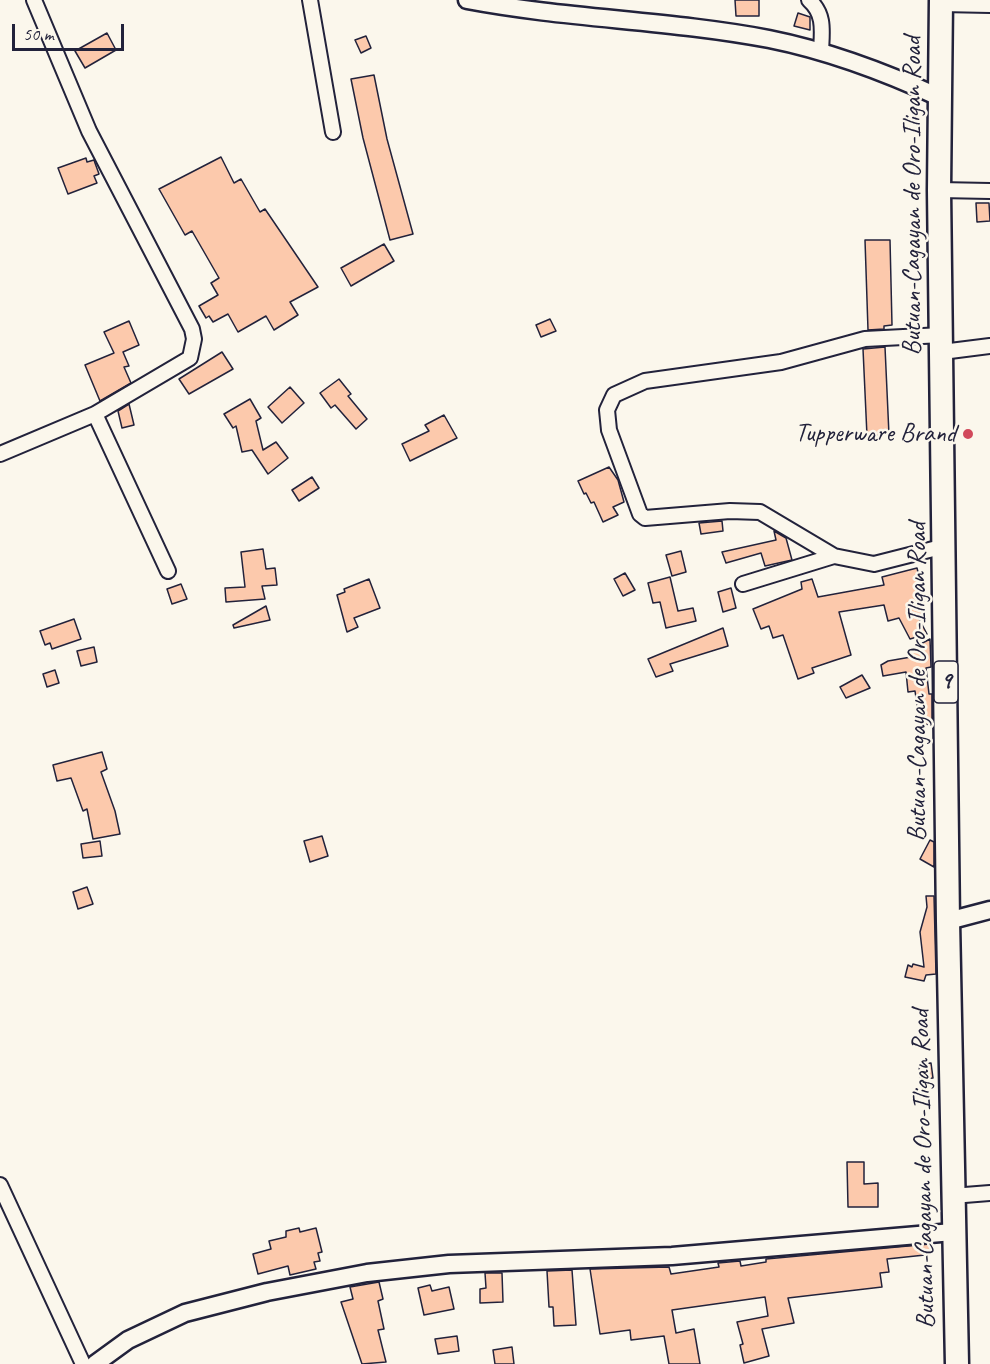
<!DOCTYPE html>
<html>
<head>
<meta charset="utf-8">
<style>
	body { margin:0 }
	#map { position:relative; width:990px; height:1364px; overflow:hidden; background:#fbf7ec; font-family:Caveat,sans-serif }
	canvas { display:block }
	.scale { position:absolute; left:12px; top:24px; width:112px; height:27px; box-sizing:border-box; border:3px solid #22223b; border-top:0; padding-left:8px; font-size:18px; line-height:21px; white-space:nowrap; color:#22223b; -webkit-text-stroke:4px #fbf7ec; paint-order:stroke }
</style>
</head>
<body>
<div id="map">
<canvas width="990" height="1364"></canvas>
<div class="scale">50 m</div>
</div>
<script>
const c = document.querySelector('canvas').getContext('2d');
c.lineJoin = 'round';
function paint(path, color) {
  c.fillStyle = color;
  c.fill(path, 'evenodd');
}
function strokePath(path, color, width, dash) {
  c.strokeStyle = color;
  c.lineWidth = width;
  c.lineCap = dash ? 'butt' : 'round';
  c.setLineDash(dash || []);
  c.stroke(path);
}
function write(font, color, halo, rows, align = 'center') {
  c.font = font + ' Caveat,sans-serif';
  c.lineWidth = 5;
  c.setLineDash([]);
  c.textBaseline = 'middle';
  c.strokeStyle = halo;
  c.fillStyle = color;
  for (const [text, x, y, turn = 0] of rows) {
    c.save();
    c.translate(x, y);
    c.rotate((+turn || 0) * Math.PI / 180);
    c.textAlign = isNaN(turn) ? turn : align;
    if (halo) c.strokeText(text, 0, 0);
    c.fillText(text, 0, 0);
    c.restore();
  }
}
const building = new Path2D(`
	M 735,0 L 759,0 L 759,16 L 736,16 Z
	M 798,13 L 810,17 L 810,30 L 794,26 Z
	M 107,33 L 116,50 L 85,68 L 75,51 Z
	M 366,36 L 371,48 L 361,53 L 355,40 Z
	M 374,75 L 387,139 L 413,234 L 390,240 L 363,138 L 351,79 Z
	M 221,157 L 234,183 L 241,179 L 260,212 L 265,209 L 318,287 L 290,302 L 298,315 L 274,330 L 266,316 L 238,332 L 228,314 L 213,322 L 209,316 L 206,318 L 199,306 L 218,295 L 211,283 L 219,278 L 192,231 L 185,235 L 159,189 Z
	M 86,158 L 87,162 L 94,160 L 95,163 L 99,174 L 94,176 L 97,183 L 68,194 L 58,168 Z
	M 976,203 L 989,203 L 990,221 L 977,222 Z
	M 865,240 L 890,240 L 892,325 L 884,326 L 884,329 L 868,330 Z
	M 384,244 L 394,261 L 351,286 L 341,268 Z
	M 550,319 L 556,331 L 541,337 L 536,325 Z
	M 129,321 L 139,345 L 123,352 L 129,366 L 124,367 L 131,383 L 100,401 L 85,365 L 114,353 L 104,332 Z
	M 885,347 L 889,435 L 867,436 L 863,349 Z
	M 222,352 L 233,369 L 189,394 L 179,379 Z
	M 339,379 L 351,394 L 348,396 L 367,419 L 356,429 L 335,405 L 331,408 L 320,393 Z
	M 290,387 L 304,403 L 282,423 L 268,407 Z
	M 250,399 L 261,418 L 256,421 L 263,450 L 276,442 L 288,458 L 268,474 L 252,450 L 242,452 L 236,426 L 233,428 L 224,414 Z
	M 129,404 L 134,425 L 122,428 L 118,411 Z
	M 444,415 L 457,438 L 410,461 L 402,444 L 429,431 L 425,425 Z
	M 609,467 L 618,480 L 624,502 L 613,507 L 618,515 L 603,522 L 594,502 L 591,503 L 586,493 L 584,494 L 578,481 Z
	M 312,477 L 319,488 L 299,501 L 292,490 Z
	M 722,521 L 723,531 L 701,534 L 699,523 Z
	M 774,531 L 786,538 L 792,560 L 765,566 L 761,553 L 726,563 L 722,552 L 776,540 Z
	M 263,549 L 266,569 L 275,568 L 277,585 L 262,586 L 265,599 L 226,602 L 225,588 L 245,587 L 241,552 Z
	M 681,551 L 686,572 L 672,576 L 666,555 Z
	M 917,568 L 925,601 L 922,601 L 926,615 L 918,617 L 927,634 L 910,639 L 899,618 L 888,621 L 884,605 L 839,612 L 851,655 L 812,668 L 814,673 L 798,679 L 783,635 L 773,638 L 769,626 L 761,629 L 753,609 L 802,589 L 801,582 L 812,579 L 818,597 L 884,585 L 882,577 Z
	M 625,573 L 635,590 L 623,596 L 614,579 Z
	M 670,577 L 678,611 L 693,608 L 696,621 L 666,628 L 660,602 L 653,603 L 648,583 Z
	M 369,579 L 380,608 L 354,618 L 358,627 L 347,632 L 337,595 L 345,592 L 344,589 Z
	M 181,584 L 187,599 L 172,604 L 167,589 Z
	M 731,588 L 736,608 L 723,612 L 718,592 Z
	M 266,606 L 270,620 L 234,628 L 233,625 Z
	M 74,619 L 81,639 L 52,649 L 50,643 L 45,645 L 40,631 Z
	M 723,628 L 728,646 L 670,664 L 673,671 L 656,677 L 648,659 Z
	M 930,639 L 931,667 L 926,668 L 929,694 L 932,694 L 932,724 L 920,725 L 915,691 L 908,692 L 906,672 L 883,676 L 881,665 L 888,661 L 911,657 L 911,649 Z
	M 94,647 L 97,662 L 81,666 L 77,651 Z
	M 55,670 L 59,683 L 47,687 L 43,674 Z
	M 862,675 L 870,688 L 846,698 L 840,687 Z
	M 102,752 L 107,769 L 101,772 L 115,811 L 120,834 L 93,839 L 87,809 L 83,811 L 71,778 L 57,781 L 53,765 Z
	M 322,836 L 328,856 L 310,862 L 304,841 Z
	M 930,840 L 934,842 L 934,867 L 920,859 Z
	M 100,841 L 102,856 L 83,858 L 81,844 Z
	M 87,887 L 93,904 L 78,909 L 73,892 Z
	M 926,896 L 934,896 L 936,974 L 926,975 L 924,981 L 905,977 L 908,965 L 912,967 L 913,964 L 924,967 L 920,932 L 927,907 Z
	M 931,1063 L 933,1078 L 920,1079 L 919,1064 Z
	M 847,1162 L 864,1162 L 864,1184 L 878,1183 L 878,1207 L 848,1207 Z
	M 299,1228 L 300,1232 L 316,1228 L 322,1252 L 318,1253 L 320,1261 L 314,1262 L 316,1269 L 290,1275 L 288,1266 L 258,1274 L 253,1254 L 271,1249 L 269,1241 L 286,1237 L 286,1231 Z
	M 930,1244 L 931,1252 L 925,1253 L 925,1255 L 887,1259 L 889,1272 L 880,1273 L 882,1287 L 788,1298 L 794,1323 L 762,1329 L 769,1356 L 744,1363 L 740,1345 L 743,1344 L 737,1322 L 768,1316 L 765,1297 L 672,1310 L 676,1333 L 694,1329 L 700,1364 L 669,1364 L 664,1336 L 631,1340 L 630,1330 L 600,1334 L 590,1269 L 669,1267 L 671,1274 L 719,1267 L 718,1263 L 740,1261 L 741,1266 L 766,1262 L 766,1259 Z
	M 572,1270 L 576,1325 L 554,1326 L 553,1307 L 549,1307 L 547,1271 Z
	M 485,1273 L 502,1273 L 503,1302 L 480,1303 L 480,1289 L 486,1288 Z
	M 379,1282 L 383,1299 L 378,1301 L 384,1329 L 378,1330 L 386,1362 L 362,1364 L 341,1302 L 353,1299 L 350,1287 Z
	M 430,1285 L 432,1291 L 449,1287 L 454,1309 L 424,1315 L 418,1288 Z
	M 457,1336 L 459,1351 L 438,1354 L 435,1339 Z
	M 512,1347 L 514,1364 L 495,1364 L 493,1350 Z`);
const minor = new Path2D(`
	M 310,0 L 333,132
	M 809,0 C 825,14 822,31 821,51
	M 941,4 L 990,5
	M 939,190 L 990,191
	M 942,335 L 865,339 L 781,362 L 645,381 L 614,395 L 607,410 L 609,430 L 640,514 L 645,518 L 730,511 L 760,512 L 834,556 L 874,564 L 945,546
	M 942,352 L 990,346
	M 95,414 L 168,571
	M 0,454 L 95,414 L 190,358 L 194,339 L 192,329 L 89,131 L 34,0
	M 743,584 L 834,556
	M 0,1185 L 83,1364
	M 952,1196 L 990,1193`);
const tertiary = new Path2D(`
	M 467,0 C 567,19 669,20 769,39 C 829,51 885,72 941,98
	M 948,921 L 990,910
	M 95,1364 L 128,1340 L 185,1313 L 267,1292 L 367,1273 L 449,1264 L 672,1256 L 953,1232`);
const trunk = new Path2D(`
	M 941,0 L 939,190 L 948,921 L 957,1364`);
const markers = [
	[968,434,6,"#d1495b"]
];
const shields = [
	[946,682,24]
];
const shieldNames = [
	["9",946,682]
];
const streetNames = [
	["Butuan-Cagayan de Oro-Iligan Road",913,196,-90],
	["Butuan-Cagayan de Oro-Iligan Road",918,682,-90],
	["Butuan-Cagayan de Oro-Iligan Road",924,1169,-91]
];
const poiNames = [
	["Tupperware Brand",956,434]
];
paint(building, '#fcc9ac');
strokePath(building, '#22223b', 1.5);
strokePath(minor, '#22223b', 18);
strokePath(tertiary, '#22223b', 21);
strokePath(trunk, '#22223b', 27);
strokePath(minor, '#fbf7ec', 14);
strokePath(tertiary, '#fbf7ec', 16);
strokePath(trunk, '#fbf7ec', 22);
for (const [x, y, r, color] of markers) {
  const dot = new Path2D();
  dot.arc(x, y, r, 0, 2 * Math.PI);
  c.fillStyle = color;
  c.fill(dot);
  strokePath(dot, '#fbf7ec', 2);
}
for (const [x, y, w] of shields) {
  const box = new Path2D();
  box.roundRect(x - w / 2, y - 21, w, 42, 4.5);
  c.fillStyle = '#fbf7ec';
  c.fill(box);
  strokePath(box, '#22223b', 1.5);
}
write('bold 24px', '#22223b', null, shieldNames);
write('26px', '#22223b', '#fbf7ec', streetNames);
write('26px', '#22223b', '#fbf7ec', poiNames, 'right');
</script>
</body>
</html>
